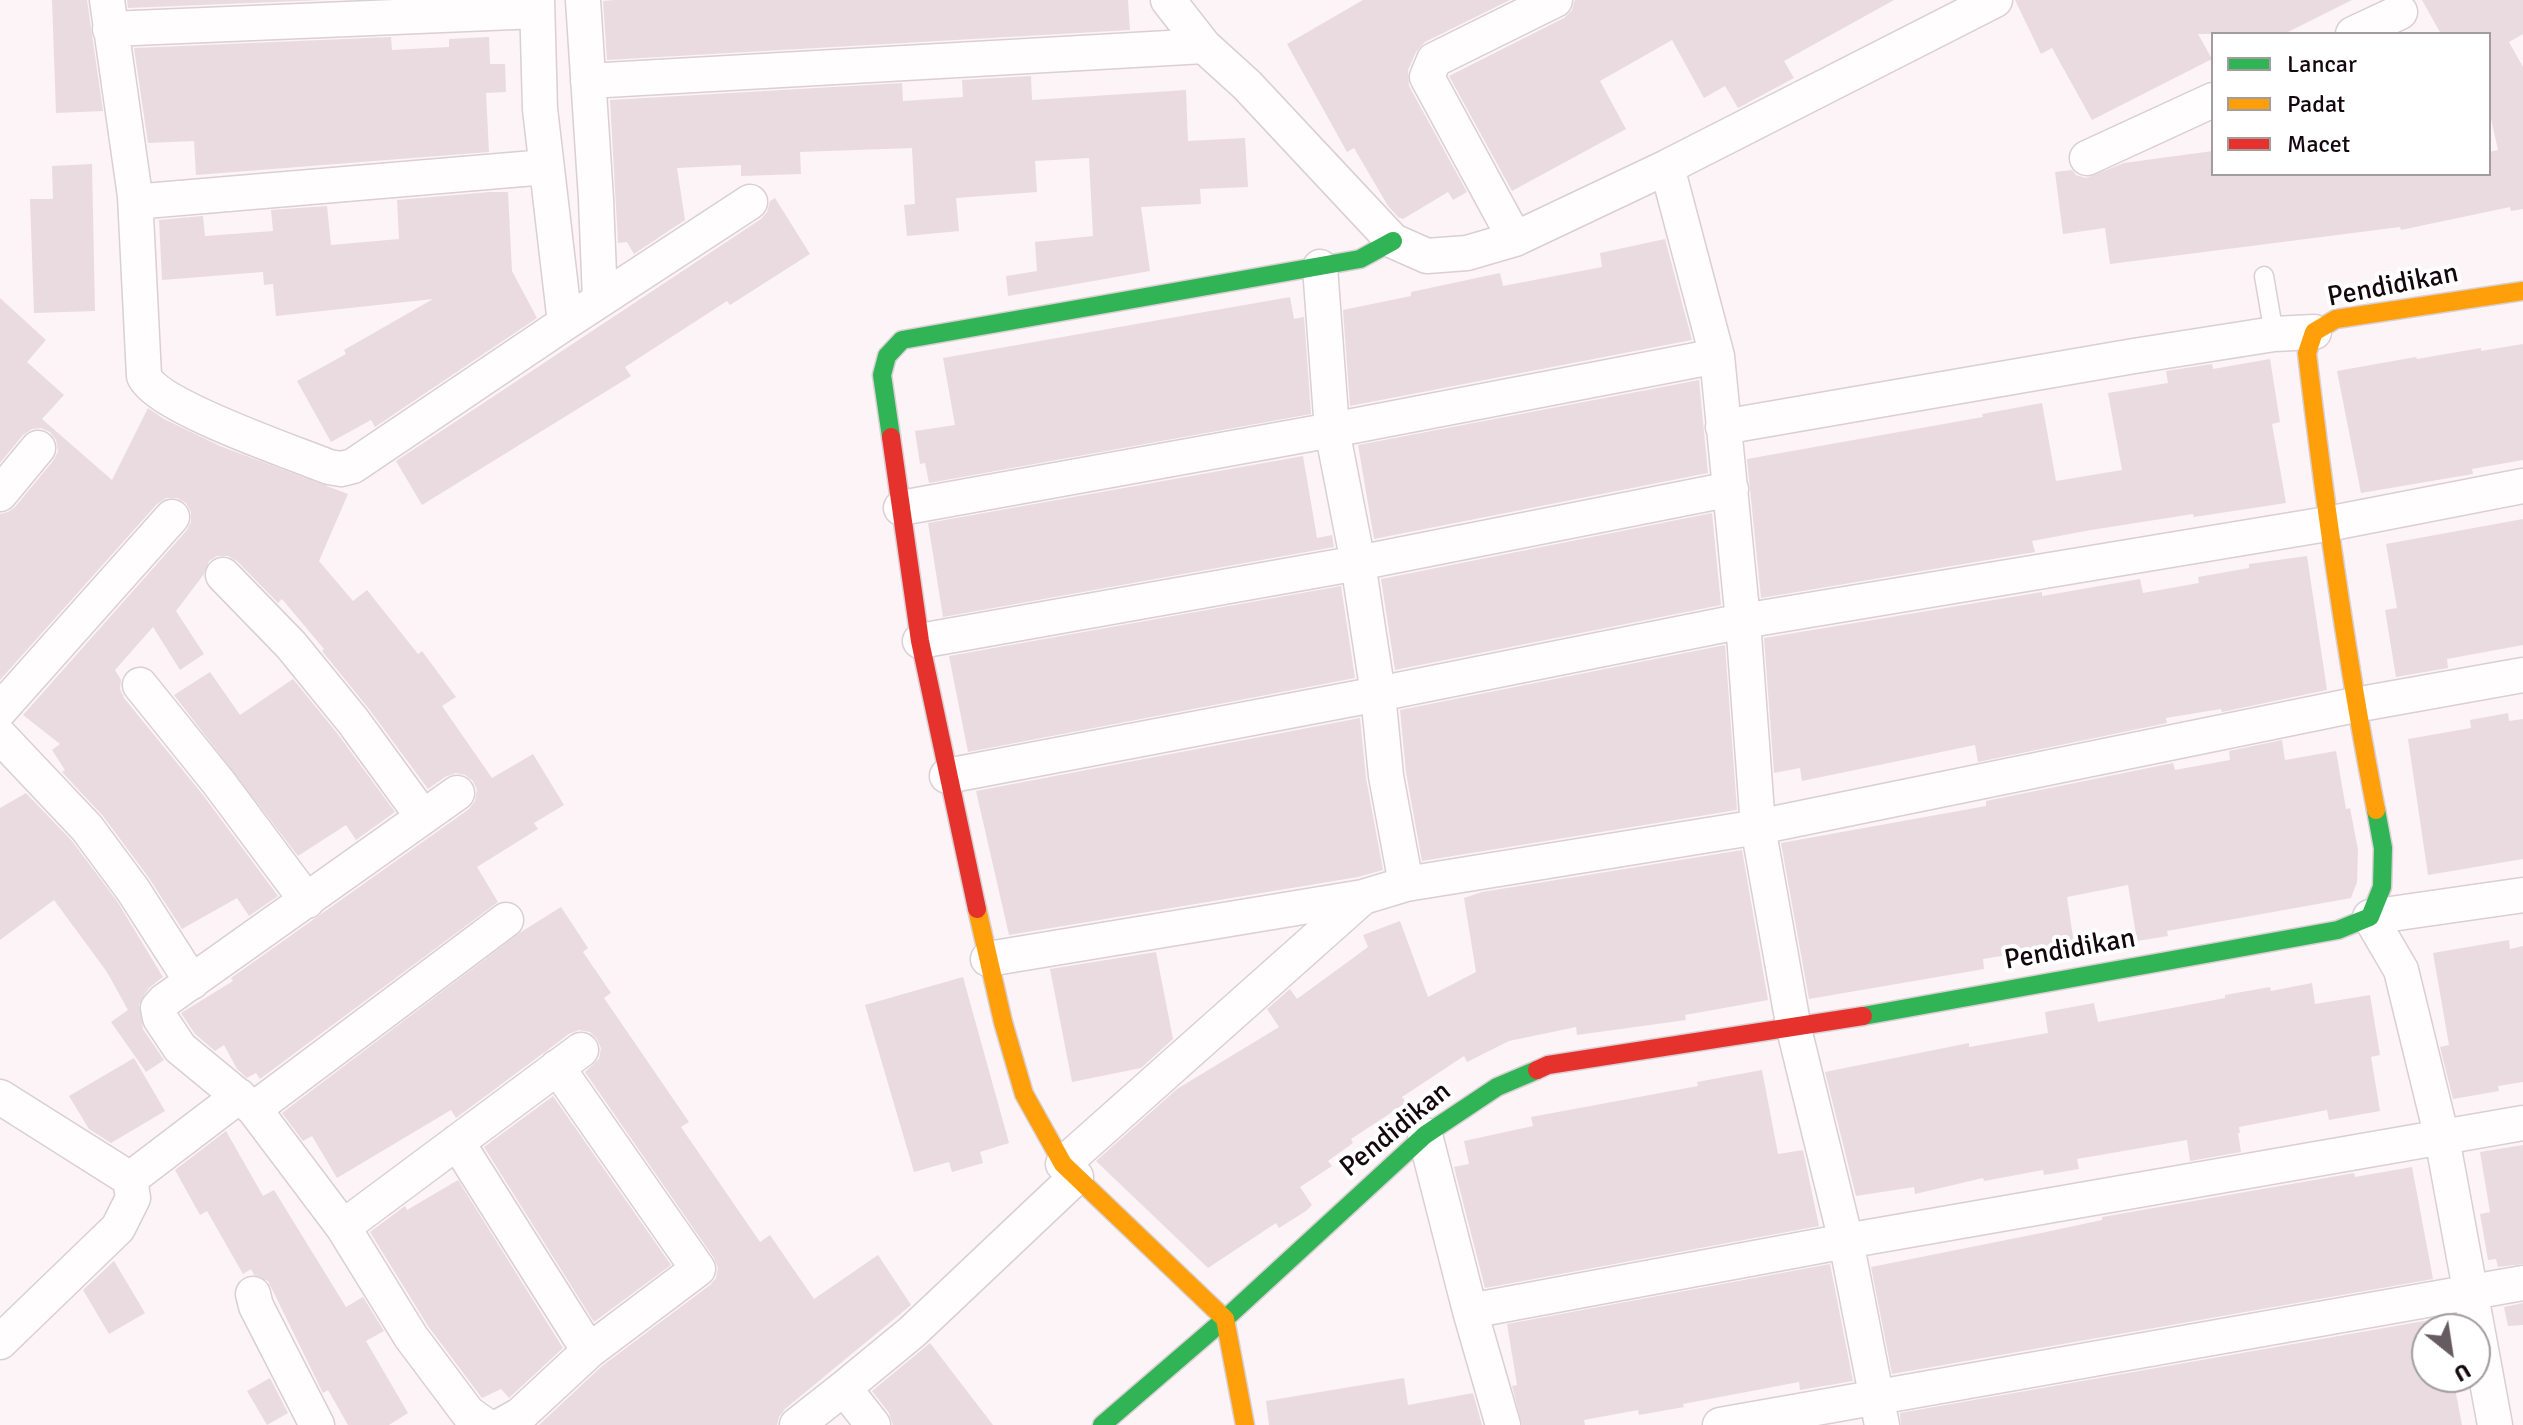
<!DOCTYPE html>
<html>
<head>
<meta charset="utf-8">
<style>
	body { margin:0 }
	#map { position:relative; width:2523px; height:1425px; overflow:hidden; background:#fcf4f7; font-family:Signika,sans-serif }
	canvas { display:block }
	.legend { position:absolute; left:2211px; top:32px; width:280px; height:144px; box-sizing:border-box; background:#fff; border:2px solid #a19c9f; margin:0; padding:10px 14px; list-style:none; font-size:24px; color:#14080e }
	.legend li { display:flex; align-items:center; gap:16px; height:40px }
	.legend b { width:40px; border:2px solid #a19c9f }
	.north { position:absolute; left:2411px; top:1313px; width:80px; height:80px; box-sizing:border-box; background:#fff; border:2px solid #a19c9f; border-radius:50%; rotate:150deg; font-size:22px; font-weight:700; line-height:32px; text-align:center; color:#14080e }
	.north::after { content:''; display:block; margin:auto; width:28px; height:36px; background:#655b60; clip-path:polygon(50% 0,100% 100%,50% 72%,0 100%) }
</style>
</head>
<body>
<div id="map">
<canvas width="2523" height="1425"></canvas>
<ul class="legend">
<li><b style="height:10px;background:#30b455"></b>Lancar</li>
<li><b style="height:10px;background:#ff9f0a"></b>Padat</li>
<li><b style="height:10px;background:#e5322d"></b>Macet</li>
</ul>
<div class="north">U</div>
</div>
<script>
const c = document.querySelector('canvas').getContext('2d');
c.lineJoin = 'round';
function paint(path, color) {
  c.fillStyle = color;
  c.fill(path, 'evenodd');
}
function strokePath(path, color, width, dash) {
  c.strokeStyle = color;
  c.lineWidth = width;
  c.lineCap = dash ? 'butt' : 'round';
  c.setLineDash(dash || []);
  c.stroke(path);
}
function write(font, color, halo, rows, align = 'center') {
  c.font = font + ' Signika,sans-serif';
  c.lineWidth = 8;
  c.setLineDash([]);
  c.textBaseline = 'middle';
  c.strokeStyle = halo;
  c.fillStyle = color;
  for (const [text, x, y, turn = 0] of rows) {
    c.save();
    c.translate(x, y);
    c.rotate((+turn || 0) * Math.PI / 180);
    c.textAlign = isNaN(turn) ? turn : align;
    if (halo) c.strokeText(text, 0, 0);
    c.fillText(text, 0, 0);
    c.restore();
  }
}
const building = new Path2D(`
	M 52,0 L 87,0 L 103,111 L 56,113 Z
	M 127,0 L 323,0 L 128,8 Z
	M 614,0 L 1128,0 L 1130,30 L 607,60 L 603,1 Z
	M 1363,0 L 1510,0 L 1425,42 L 1416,52 L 1408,70 L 1409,86 L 1467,192 L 1453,200 L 1448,192 L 1403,219 L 1398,217 L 1388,206 L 1354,148 L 1347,152 L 1287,44 Z
	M 1575,0 L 1894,0 L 1784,61 L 1794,78 L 1738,108 L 1725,86 L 1704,98 L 1672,40 L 1600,81 L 1626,129 L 1512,191 L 1449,76 L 1564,18 L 1572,10 Z
	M 2015,0 L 2352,0 L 2284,34 L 2198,34 L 2212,59 L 2092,120 L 2052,48 L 2041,54 Z
	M 2422,0 L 2523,0 L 2523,34 L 2509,42 L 2523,67 L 2523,209 L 2511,211 L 2510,207 L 2401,230 L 2400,227 L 2110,264 L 2105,228 L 2063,234 L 2055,172 L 2072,170 L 2076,175 L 2086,178 L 2124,163 L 2213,151 L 2213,174 L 2489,174 L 2489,152 L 2498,150 L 2489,110 L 2489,34 L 2441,34 Z
	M 391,37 L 392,50 L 449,47 L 449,39 L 489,37 L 490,64 L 505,64 L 506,92 L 486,93 L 489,152 L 196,175 L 194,141 L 148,143 L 134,48 Z
	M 1031,76 L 1032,100 L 1186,90 L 1188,141 L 1245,138 L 1248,187 L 1200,189 L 1201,204 L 1141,207 L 1150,271 L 1008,296 L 1006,276 L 1037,271 L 1035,242 L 1093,236 L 1089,158 L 1035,161 L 1037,192 L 956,198 L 959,231 L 907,236 L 904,205 L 915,204 L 912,148 L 800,152 L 801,174 L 741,176 L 741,165 L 677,168 L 685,220 L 634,254 L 627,242 L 618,243 L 610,100 L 902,83 L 903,101 L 963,97 L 962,80 Z
	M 92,164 L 95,311 L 34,313 L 30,199 L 53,199 L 52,166 Z
	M 490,192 L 508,192 L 512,271 L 537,318 L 375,427 L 371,420 L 331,442 L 297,381 L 346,354 L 344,350 L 433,299 L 276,316 L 273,284 L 264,285 L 263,272 L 162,280 L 159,220 L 203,216 L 205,236 L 273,231 L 271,210 L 327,206 L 331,245 L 399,239 L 397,200 Z
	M 775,198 L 810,254 L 730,305 L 727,301 L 625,367 L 631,376 L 422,505 L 396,461 L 761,219 L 767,212 L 770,201 Z
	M 1665,239 L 1692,340 L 1350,406 L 1343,310 L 1411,296 L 1411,292 L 1500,273 L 1503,286 L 1602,267 L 1600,253 Z
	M 1290,297 L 1294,319 L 1304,317 L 1311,414 L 929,483 L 925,463 L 920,464 L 915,431 L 955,425 L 943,358 Z
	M 0,298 L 46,340 L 27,362 L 64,395 L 42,419 L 112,480 L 148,408 L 164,419 L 220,446 L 348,494 L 319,561 L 353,601 L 367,590 L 418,654 L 422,651 L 456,697 L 442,706 L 492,778 L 533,754 L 564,805 L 534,823 L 538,829 L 477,867 L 498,902 L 260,1079 L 256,1073 L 247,1078 L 237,1069 L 224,1045 L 215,1051 L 195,1034 L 181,1013 L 233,981 L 231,978 L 469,809 L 475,801 L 477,790 L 473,781 L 465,775 L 456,773 L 445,777 L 428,789 L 369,709 L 322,651 L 324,649 L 282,599 L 278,603 L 237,561 L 228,556 L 217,556 L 209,561 L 204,574 L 176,611 L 204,654 L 180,670 L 153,627 L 115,670 L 121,680 L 120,689 L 124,698 L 203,795 L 278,896 L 249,916 L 237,898 L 182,929 L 149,878 L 103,816 L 62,772 L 65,770 L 52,750 L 60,744 L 23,715 L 187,530 L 191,522 L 191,512 L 186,503 L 177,498 L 166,498 L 157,504 L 0,680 L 0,514 L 8,512 L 15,507 L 53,461 L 58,451 L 56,440 L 50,432 L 41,428 L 32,429 L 23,435 L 0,463 Z
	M 2523,344 L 2523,460 L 2472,469 L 2473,474 L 2361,493 L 2337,371 L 2416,357 L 2417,359 L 2481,348 L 2481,351 Z
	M 2270,359 L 2280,422 L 2272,424 L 2286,503 L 2194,517 L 2193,514 L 2091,530 L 2032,541 L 2035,552 L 1761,598 L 1747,459 L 1983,417 L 1982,414 L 2042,403 L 2056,481 L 2122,470 L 2108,393 L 2168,383 L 2166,371 L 2212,364 L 2213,369 Z
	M 1699,380 L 1708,473 L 1374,539 L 1358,445 Z
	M 1303,456 L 1317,538 L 1332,535 L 1334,547 L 943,617 L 928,523 Z
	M 1712,513 L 1721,605 L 1395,670 L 1381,579 Z
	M 2523,519 L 2523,645 L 2447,659 L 2448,668 L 2396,677 L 2385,610 L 2397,608 L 2386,544 Z
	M 2307,556 L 2327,690 L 2222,712 L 2221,709 L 2166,718 L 2167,723 L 1978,762 L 1975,745 L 1802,781 L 1800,768 L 1774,773 L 1764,638 L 2042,592 L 2042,596 L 2140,579 L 2143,593 L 2199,583 L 2198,577 L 2249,568 L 2249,564 Z
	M 1341,586 L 1355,678 L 968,752 L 949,656 Z
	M 1725,645 L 1737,810 L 1422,861 L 1406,773 L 1400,710 Z
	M 210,672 L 240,715 L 293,679 L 337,733 L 395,812 L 356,840 L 346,825 L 298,856 L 174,695 Z
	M 2508,713 L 2509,721 L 2523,719 L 2523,859 L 2428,875 L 2408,739 L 2471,728 L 2470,720 Z
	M 1360,718 L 1366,778 L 1383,870 L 1358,877 L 1009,935 L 976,791 Z
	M 2282,740 L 2285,760 L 2336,751 L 2346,809 L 2350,808 L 2358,850 L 2357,882 L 2351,898 L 2167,931 L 2168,936 L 2137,941 L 2128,885 L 2067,897 L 2074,944 L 1983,959 L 1984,969 L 1809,999 L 1781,843 L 1986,806 L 1986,801 L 2173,763 L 2175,770 L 2230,760 L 2229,751 Z
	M 26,793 L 72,841 L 117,901 L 163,977 L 149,988 L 139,1004 L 143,1029 L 164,1060 L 146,1072 L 111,1022 L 128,1010 L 107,972 L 54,900 L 0,940 L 0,808 Z
	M 1742,850 L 1768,1000 L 1685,1015 L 1686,1020 L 1577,1035 L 1576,1027 L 1509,1041 L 1467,1062 L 1464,1056 L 1402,1097 L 1406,1103 L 1351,1139 L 1353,1143 L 1328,1161 L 1332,1166 L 1300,1187 L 1312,1205 L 1306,1211 L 1279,1228 L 1276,1223 L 1208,1268 L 1096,1161 L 1177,1089 L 1279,1027 L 1267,1009 L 1290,989 L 1297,999 L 1368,947 L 1363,935 L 1400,921 L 1428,997 L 1476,972 L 1464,898 L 1482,892 Z
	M 561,907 L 588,948 L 583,952 L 611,993 L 604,998 L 689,1122 L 681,1127 L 760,1242 L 770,1235 L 814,1299 L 878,1255 L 911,1305 L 785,1409 L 779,1417 L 777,1425 L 539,1425 L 602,1366 L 710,1285 L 716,1278 L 718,1268 L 714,1258 L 585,1072 L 599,1059 L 601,1048 L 597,1039 L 590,1032 L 579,1030 L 569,1034 L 456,1118 L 451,1110 L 337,1178 L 312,1136 L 303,1141 L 282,1113 L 521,932 Z
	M 2509,940 L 2510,949 L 2523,946 L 2523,1082 L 2498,1086 L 2499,1091 L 2453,1099 L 2440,1047 L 2449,1045 L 2433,953 Z
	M 1156,952 L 1173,1039 L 1141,1068 L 1072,1082 L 1050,969 Z
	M 963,977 L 1009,1143 L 980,1152 L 983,1163 L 952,1172 L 949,1162 L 914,1172 L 865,1005 Z
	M 2312,983 L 2315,1004 L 2370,995 L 2380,1055 L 2371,1057 L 2380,1111 L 2329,1120 L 2327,1110 L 2239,1127 L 2240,1133 L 2238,1133 L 2241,1152 L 2190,1161 L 2187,1140 L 2077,1159 L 2079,1169 L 2044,1175 L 2043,1170 L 1984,1181 L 1983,1178 L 1915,1194 L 1914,1187 L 1856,1196 L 1825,1072 L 1969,1043 L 1969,1047 L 2048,1033 L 2045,1012 L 2094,1003 L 2098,1022 L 2225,998 L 2225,995 L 2270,987 L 2271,991 Z
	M 134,1058 L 165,1111 L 111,1143 L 89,1129 L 69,1096 Z
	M 1762,1070 L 1778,1154 L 1803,1150 L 1819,1226 L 1485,1288 L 1454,1167 L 1469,1164 L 1464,1141 L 1533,1126 L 1531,1117 L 1698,1086 L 1697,1082 Z
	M 553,1096 L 671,1265 L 594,1322 L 484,1147 Z
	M 226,1131 L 263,1196 L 274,1190 L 346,1307 L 363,1297 L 384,1331 L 366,1341 L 408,1413 L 389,1425 L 348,1425 L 328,1390 L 323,1393 L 268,1281 L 254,1275 L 251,1269 L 243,1274 L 207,1211 L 200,1215 L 175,1170 Z
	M 2523,1145 L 2523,1264 L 2498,1267 L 2496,1259 L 2488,1260 L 2480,1214 L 2490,1212 L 2480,1152 Z
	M 2412,1167 L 2433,1279 L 1892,1374 L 1871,1267 L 2046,1232 L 2102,1220 L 2102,1217 L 2354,1173 L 2355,1177 Z
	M 458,1180 L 563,1348 L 509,1398 L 501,1389 L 482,1398 L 428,1326 L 370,1232 L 405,1206 L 407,1210 Z
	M 114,1261 L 145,1313 L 109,1334 L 83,1290 Z
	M 1830,1264 L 1853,1381 L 1800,1390 L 1799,1382 L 1683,1404 L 1684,1407 L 1639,1415 L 1638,1410 L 1584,1420 L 1585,1425 L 1522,1425 L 1512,1386 L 1517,1385 L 1507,1324 Z
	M 2523,1303 L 2523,1325 L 2508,1326 L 2504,1307 Z
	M 2441,1318 L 2442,1329 L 2427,1329 L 2427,1377 L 2451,1377 L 2452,1388 L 2455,1388 L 2462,1425 L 1901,1425 L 1900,1413 Z
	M 930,1343 L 993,1425 L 893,1425 L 889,1413 L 872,1391 Z
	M 270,1378 L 288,1413 L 267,1425 L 247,1391 Z
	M 1404,1378 L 1408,1405 L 1473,1393 L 1482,1425 L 1269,1425 L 1266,1401 Z`);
const lane = new Path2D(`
	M 2264,276 L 2274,334`);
const street = new Path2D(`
	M 107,0 L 135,196 L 144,376 C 158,407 292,452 329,467 L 341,469 L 353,466 L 565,323 L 750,202
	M 537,0 L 540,109 L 565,323
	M 583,0 L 596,199 L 600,300
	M 1168,0 L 1204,46 L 1247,85 L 1393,241 L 1427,256 L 1467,253 L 1515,239 L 1667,167 L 1995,0
	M 110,29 L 537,11
	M 2353,34 L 2400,12
	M 588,81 L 1204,46
	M 2087,158 L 2213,100
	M 1667,167 L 1717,356 L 1743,621 L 1758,827 L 1794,1029 L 1846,1241 L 1882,1425
	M 135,196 L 145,201 L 546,167
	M 1515,239 L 1427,77 L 1434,60 L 1555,0
	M 1320,267 L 1332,430 L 1358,563 L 1378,694 L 1386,776 L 1406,884
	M 1723,427 L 2134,356 L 2274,334 L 2314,332
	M 0,494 L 38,448
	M 901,508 L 1332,430 L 1717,356
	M 223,575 L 291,645 L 353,721 L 423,817
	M 920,641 L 1358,563 L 1731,489
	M 140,685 L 219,783 L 307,901
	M 0,710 L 172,517
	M 0,736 L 87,828 L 133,890 L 192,982
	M 947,776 L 1378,694 L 1743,621 L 2327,524 L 2523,486
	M 457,793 L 164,1001 L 158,1008 L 160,1018 L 180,1048 L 254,1109 L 343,1227 L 411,1337 L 468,1413 L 485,1425
	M 988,959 L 1363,897 L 1406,884 L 1758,827 L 2355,705 L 2523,675
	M 0,1097 L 130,1179 L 133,1198 L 118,1228 L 0,1342
	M 254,1109 L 506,920
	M 1425,1135 L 1470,1311 L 1503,1425
	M 457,1142 L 589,1351
	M 1063,1164 L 1363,897
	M 130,1179 L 239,1096
	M 343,1227 L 581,1050
	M 253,1294 L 256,1306 L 317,1425
	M 1470,1311 L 1846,1241 L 2523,1123
	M 844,1388 L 912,1332 L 1076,1177
	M 502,1425 L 520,1415 L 589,1351 L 698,1269 L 557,1067
	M 797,1425 L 844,1388 L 873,1425
	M 1720,1425 L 2523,1283
	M 2495,1425 L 2442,1138 L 2401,970 L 2370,917 L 2523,895`);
const fast = new Path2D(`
	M 891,437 L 882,375 L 887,356 L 902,340 L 1360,259 L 1393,241
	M 1863,1016 L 2338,930 L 2370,917 L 2382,887 L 2383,848 L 2376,810
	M 1102,1425 L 1225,1319 L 1425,1135 L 1497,1087 L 1537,1070`);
const slow = new Path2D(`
	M 2376,810 C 2346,658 2325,506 2307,353 L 2314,332 L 2336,319 L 2523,291
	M 977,909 L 1003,1022 L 1024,1094 L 1063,1164 L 1225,1319 L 1245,1425`);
const jam = new Path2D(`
	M 891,437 L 920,641 L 977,909
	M 1537,1070 L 1548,1065 L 1863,1016`);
const streetNames = [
	["Pendidikan",2393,286,-11],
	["Pendidikan",2070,950,-10],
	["Pendidikan",1396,1130,-39]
];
paint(building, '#eadbe1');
strokePath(lane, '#dacfd3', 21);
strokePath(street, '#dacfd3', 37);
strokePath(fast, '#dacfd3', 21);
strokePath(slow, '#dacfd3', 21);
strokePath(jam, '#dacfd3', 21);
strokePath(lane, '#fffdfe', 18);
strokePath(street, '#fffdfe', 34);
strokePath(fast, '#30b455', 18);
strokePath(slow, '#ff9f0a', 18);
strokePath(jam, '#e5322d', 18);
write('28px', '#14080e', '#fff', streetNames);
</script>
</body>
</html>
